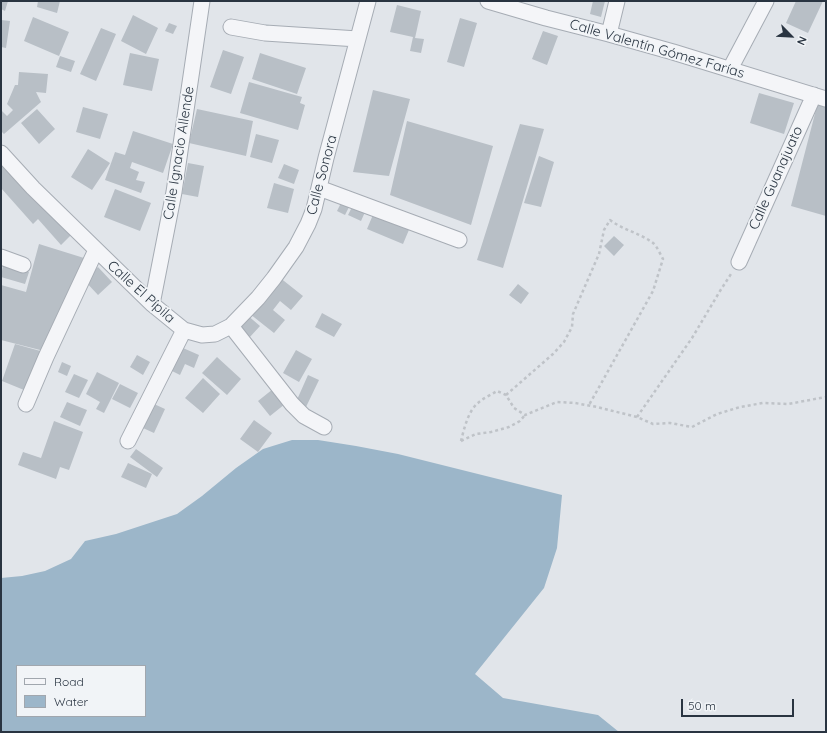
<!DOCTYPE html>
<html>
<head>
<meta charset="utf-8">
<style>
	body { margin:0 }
	#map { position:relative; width:827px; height:733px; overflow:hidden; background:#e1e5ea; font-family:Quicksand,sans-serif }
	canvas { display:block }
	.frame { position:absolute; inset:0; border:2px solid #293441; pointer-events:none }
	.legend { position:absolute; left:16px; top:665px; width:130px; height:52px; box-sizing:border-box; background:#f1f4f7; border:1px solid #a1a7ae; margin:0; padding:5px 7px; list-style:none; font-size:12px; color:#293441 }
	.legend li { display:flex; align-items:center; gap:8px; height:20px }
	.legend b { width:20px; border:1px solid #a1a7ae }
	.north { position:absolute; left:771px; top:16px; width:40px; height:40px; -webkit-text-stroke:3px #f1f4f7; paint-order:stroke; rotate:114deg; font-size:11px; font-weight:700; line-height:16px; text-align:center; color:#293441 }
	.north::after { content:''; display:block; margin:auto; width:14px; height:18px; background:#293441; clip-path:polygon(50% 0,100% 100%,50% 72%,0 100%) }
	.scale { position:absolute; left:681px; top:699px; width:113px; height:18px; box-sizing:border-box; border:2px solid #293441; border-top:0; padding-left:5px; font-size:12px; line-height:14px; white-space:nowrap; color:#293441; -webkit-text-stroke:3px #f1f4f7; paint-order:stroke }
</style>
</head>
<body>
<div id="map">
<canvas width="827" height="733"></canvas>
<div class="frame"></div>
<ul class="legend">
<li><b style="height:5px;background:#f4f5f8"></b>Road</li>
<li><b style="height:11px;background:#9cb6c9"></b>Water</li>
</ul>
<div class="north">N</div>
<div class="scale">50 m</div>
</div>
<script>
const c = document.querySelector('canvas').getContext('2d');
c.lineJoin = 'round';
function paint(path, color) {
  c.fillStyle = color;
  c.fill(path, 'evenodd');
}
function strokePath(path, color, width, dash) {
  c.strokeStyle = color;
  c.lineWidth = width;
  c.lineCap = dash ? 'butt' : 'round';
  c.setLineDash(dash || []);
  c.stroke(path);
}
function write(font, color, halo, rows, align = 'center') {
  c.font = font + ' Quicksand,sans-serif';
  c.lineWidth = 3.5;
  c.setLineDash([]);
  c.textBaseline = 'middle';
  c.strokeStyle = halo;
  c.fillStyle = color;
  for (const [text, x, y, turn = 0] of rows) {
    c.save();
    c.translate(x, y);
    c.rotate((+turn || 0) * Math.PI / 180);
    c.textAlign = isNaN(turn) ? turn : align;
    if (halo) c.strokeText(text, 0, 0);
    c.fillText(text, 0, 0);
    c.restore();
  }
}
const water = new Path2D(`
	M 292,440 L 318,440 L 356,446 L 398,454 L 562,495 L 557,548 L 544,588 L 475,674 L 503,698 L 598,715 L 619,732 L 1,732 L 1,578 L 22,576 L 45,571 L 71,559 L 85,541 L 116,534 L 177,514 L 202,496 L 236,468 L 263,449 ZM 17,666 L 145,666 L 145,716 L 17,716 Z`);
const building = new Path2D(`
	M 1,1 L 8,1 L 5,11 L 1,9 Z
	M 38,1 L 60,1 L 57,13 L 37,7 Z
	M 593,1 L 605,1 L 601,17 L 590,14 Z
	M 796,1 L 823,1 L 808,33 L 786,23 Z
	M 397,5 L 421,11 L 415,38 L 424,39 L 421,53 L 410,51 L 413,37 L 390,32 Z
	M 133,15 L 158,28 L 146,54 L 121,41 Z
	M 33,17 L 69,32 L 59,56 L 24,41 Z
	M 460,18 L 477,23 L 464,67 L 447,62 Z
	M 1,20 L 10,21 L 6,48 L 1,47 Z
	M 169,23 L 177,26 L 173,34 L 165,31 Z
	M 101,28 L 116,34 L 96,81 L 80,74 Z
	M 543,31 L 558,36 L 547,65 L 532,59 Z
	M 223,50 L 244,57 L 231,94 L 210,87 Z
	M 130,53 L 159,59 L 152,91 L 123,85 Z
	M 260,53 L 306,68 L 297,94 L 252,79 Z
	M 60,56 L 75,61 L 71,72 L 56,67 Z
	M 19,72 L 48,74 L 46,93 L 36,92 L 41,102 L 4,134 L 1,131 L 1,110 L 7,116 L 13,110 L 7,104 L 15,85 L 18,85 Z
	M 249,82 L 302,97 L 300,103 L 305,105 L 298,130 L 240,113 Z
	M 373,90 L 410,99 L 389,176 L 353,172 Z
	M 759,93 L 794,103 L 784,134 L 750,123 Z
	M 818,102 L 826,104 L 826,216 L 791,206 Z
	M 83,107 L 108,114 L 100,139 L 76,132 Z
	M 37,109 L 55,129 L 39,144 L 21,123 Z
	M 197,109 L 253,121 L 246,156 L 189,143 Z
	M 407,121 L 493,146 L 471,225 L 390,195 Z
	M 520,124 L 544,129 L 503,268 L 477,260 Z
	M 133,131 L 173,144 L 163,173 L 132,162 L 130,168 L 139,172 L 136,180 L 145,182 L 141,193 L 105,180 L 115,152 L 125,155 Z
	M 256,134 L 279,140 L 272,163 L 250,157 Z
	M 88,149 L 110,163 L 92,190 L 71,177 Z
	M 1,156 L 72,234 L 61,245 L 38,219 L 33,224 L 1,188 Z
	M 539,156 L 554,162 L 541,207 L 524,203 Z
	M 188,163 L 204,166 L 198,197 L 182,194 Z
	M 284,164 L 299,170 L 294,184 L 278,178 Z
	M 274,183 L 294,189 L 288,213 L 267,208 Z
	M 115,189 L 151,203 L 140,231 L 104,217 Z
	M 341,203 L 349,207 L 345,215 L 337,211 Z
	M 353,205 L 365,212 L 361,221 L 348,215 Z
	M 375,210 L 411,225 L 403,244 L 367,229 Z
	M 614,236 L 624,245 L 614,256 L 604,246 Z
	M 39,244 L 84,258 L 44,351 L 1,340 L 1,285 L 26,292 Z
	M 3,265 L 29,272 L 25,284 L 1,277 Z
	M 98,267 L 112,282 L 98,295 L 84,280 Z
	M 279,277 L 303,296 L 291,310 L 280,301 L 273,310 L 285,320 L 274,333 L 250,314 Z
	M 518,284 L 529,293 L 521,304 L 509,295 Z
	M 322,313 L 342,324 L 334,337 L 315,327 Z
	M 246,314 L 260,326 L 249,338 L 235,326 Z
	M 15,344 L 44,352 L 24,390 L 2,381 Z
	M 183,348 L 199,355 L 194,368 L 185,364 L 180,375 L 172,371 Z
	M 296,350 L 312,359 L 299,382 L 283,373 Z
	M 137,355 L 150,362 L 143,375 L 130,367 Z
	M 217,357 L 241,379 L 227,395 L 202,373 Z
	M 62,362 L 71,366 L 67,376 L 58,372 Z
	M 97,372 L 119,383 L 104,413 L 96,409 L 100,402 L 86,394 Z
	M 74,374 L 88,380 L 79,398 L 65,392 Z
	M 308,375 L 319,380 L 306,407 L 296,402 Z
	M 203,378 L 220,394 L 203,413 L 185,398 Z
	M 120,384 L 138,393 L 130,408 L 112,399 Z
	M 273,389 L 285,404 L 270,416 L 258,401 Z
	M 67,402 L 87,410 L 80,426 L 60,417 Z
	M 154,404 L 165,409 L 154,433 L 143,428 Z
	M 254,420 L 272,433 L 258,452 L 240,439 Z
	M 54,421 L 83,432 L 69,470 L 60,467 L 56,479 L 18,465 L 23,452 L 41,458 Z
	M 136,449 L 163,468 L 157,477 L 130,457 Z
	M 128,463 L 152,474 L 146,488 L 121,477 Z`);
const path = new Path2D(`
	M 506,395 L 553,354 L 564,342 L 572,327 L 573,314 L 599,254 L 604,230 L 610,220 C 623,230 640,233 653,243 C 657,246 660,254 663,259 L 653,291 L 589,405
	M 637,417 L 692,338 L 720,291 L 731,274
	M 461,441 C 464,429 468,411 478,403 C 483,398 491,395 497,391 L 506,395 L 514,408 L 525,415 L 557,402 L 575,403 L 597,407 L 637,417 L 653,424 L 670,423 L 692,427 L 717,414 L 740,407 L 763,403 L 788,404 L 826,397
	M 461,441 L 476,434 L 491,432 L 509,427 L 520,421 L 525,415`);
const minor = new Path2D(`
	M 488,1 L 546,18 L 609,34 L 673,52 L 826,99
	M 231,27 L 265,33 L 358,39
	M 609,34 L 617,1
	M 730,69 L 766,1
	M 1,153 L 33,188 L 152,304 L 184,330 L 202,335 L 215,334 L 231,326 L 258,298 L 274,278 L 296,247 L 308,224 L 314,209 L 326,158 L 368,1
	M 319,188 L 459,240
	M 1,257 L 23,265
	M 739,262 L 814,95
	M 152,304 L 174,192 L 202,1
	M 231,326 L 292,404 L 304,416 L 324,427
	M 26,404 L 46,357 L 96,250
	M 128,441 L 184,330`);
const streetNames = [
	["Calle Valentín Gómez Farías",657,49,16],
	["Calle Ignacio Allende",179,153,-81],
	["Calle Sonora",322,175,-75],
	["Calle Guanajuato",776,178,-66],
	["Calle El Pípila",141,292,42]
];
paint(water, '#9cb6c9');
paint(building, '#b8bfc6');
strokePath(minor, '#a6acb4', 17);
strokePath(path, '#bfc3c8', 2.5, [3, 3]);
strokePath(minor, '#f4f5f8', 15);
write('14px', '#293441', '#f1f4f7', streetNames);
</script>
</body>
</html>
